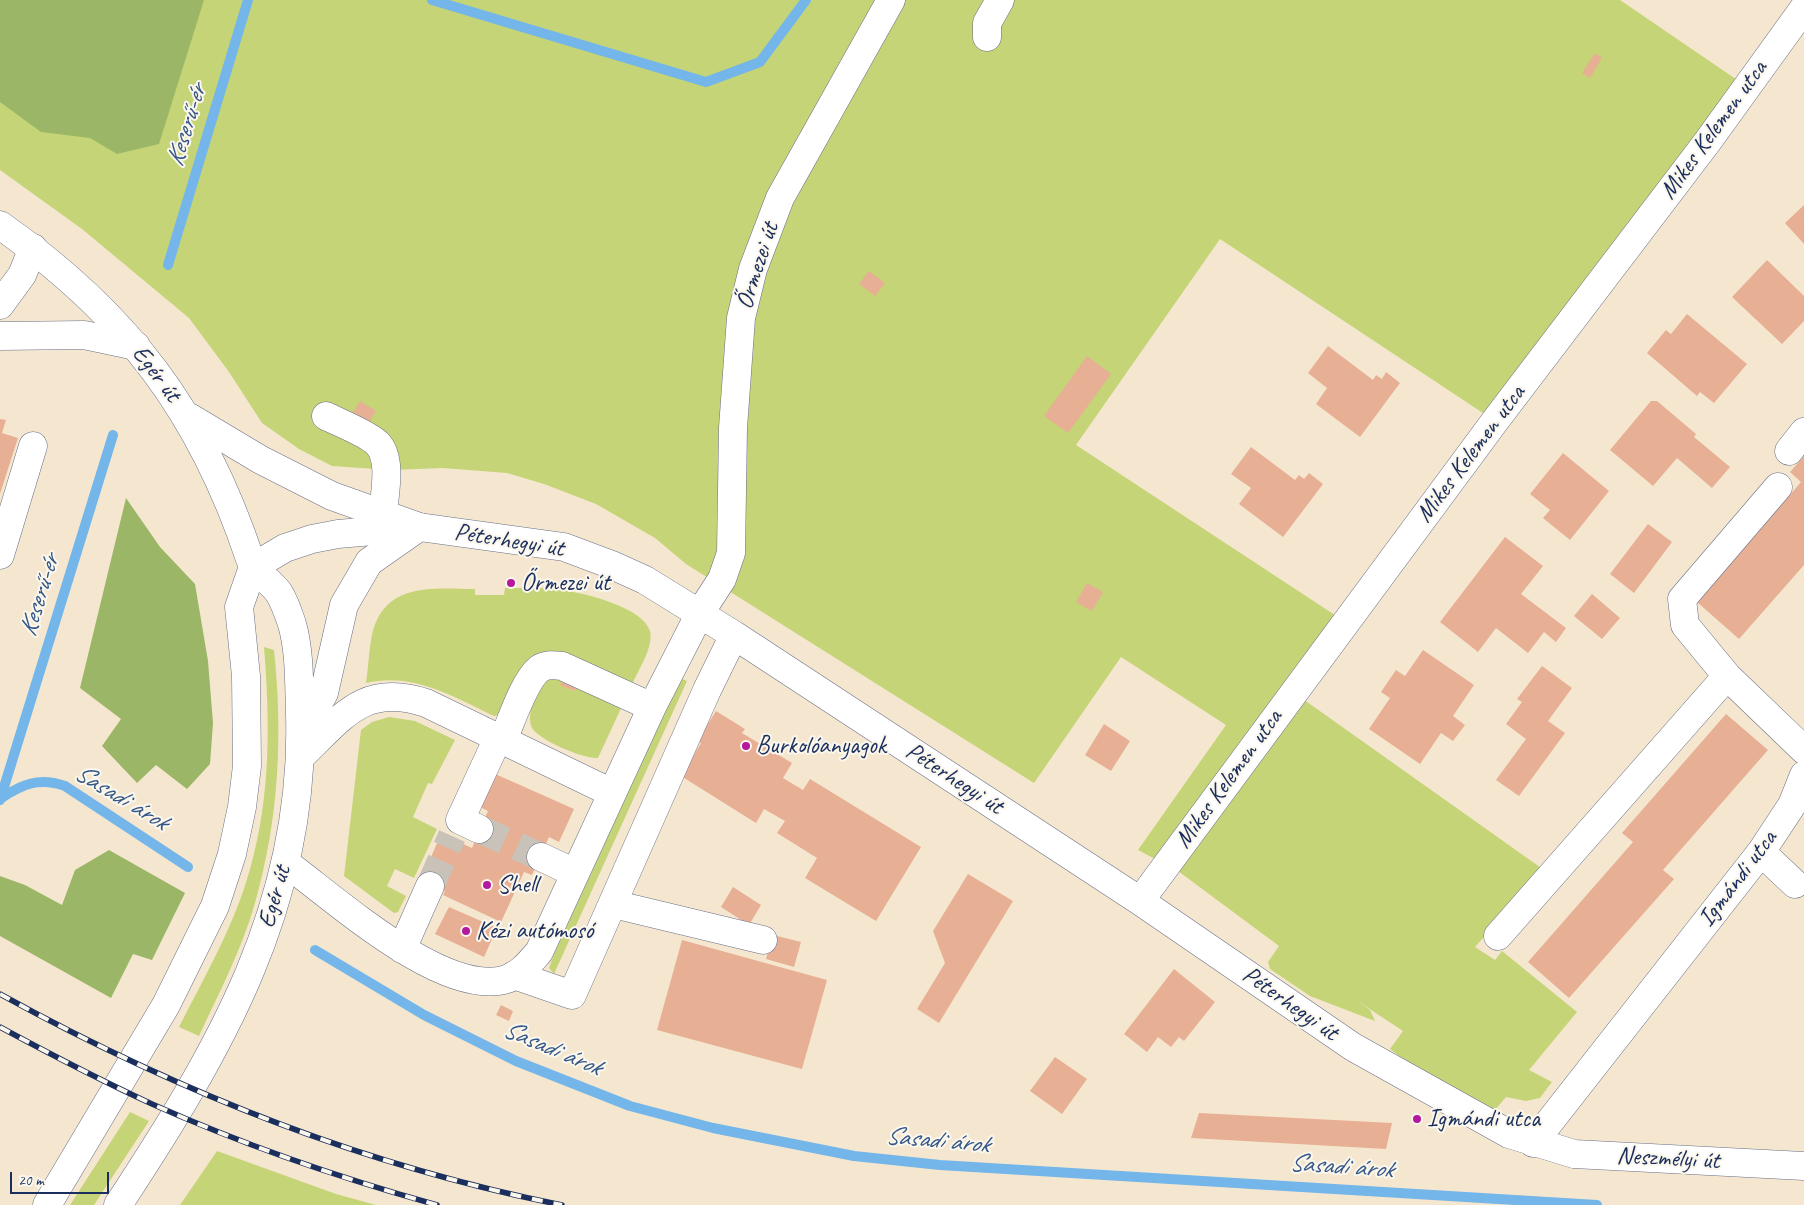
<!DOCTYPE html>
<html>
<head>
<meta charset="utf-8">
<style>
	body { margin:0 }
	#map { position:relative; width:1804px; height:1205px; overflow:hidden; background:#f5e7cf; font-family:Caveat,sans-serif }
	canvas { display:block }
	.scale { position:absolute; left:10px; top:1172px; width:99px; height:22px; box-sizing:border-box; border:2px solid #1b2f5e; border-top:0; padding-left:6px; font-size:15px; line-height:18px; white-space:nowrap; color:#1b2f5e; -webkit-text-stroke:4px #fbf7ec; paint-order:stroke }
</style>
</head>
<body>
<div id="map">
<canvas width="1804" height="1205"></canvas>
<div class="scale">20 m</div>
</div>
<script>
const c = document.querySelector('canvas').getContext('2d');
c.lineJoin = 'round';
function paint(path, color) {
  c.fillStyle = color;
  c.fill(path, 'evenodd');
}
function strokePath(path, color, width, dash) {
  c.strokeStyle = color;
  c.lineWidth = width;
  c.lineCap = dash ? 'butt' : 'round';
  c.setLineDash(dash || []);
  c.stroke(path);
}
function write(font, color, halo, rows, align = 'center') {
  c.font = font + ' Caveat,sans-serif';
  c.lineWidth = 4;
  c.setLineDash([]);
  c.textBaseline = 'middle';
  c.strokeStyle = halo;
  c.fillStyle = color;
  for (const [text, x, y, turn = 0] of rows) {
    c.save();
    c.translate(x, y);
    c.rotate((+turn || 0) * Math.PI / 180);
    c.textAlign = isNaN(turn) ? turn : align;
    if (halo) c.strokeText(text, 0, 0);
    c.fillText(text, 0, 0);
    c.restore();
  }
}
const green = new Path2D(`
	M 0,0 L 1620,0 L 1746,86 L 1495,421 L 1220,239 L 1076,445 L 1347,623 L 1293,692 L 1544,870 L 1475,947 L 1495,960 L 1502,951 L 1577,1012 L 1529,1070 L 1552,1082 L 1540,1098 L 1526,1101 L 1506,1097 L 1494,1111 L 1420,1072 L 1390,1049 L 1403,1031 L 1356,1000 L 1370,1010 L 1375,1021 L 1310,996 L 1270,969 L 1268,962 L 1279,946 L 1178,871 L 1138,850 L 1226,725 L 1121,657 L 1034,783 L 686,564 L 655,538 L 596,504 L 544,484 L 507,473 L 443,468 L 391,470 L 332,466 L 299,449 L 262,423 L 229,372 L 189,318 L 82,229 L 0,170 Z
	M 505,588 C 521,588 538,587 555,589 C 577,591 643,606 650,631 C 654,647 638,670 632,685 L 569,655 L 500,715 L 494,716 C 452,696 413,672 366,683 C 369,666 369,637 376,622 C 393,582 440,589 475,589 L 475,595 L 504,595 Z
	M 264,647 L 274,650 C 283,737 279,818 255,903 C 242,949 219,993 199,1036 L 179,1027 C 205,976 235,924 250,869 C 271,796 270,721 264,647 Z
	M 564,677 L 561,685 L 574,691 L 578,683 L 623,704 L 598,758 C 583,759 539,740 532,728 C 526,716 535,689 545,681 C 551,677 557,678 564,677 Z
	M 680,678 L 687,681 L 554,974 L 549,968 L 554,954 Z
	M 389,717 L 415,721 L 455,740 L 432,784 L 428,783 L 413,817 L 437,829 L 414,878 L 395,869 L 387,886 L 406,896 L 398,912 L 394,913 L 344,876 L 361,730 L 372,722 Z
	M 130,1112 L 149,1121 L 94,1205 L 70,1205 Z
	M 217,1151 L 336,1194 L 376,1205 L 180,1205 Z`);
const forest = new Path2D(`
	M 0,0 L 204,0 L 159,144 L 117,154 L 90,138 L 41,132 L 0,102 Z
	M 126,498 L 160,547 L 195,584 L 208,661 L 213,723 L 210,764 L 187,789 L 156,765 L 137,783 L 102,746 L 121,719 L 80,688 Z
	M 109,850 L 185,893 L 152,960 L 133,954 L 111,998 L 0,936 L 0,876 L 25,885 L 62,905 L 75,870 Z`);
const stream = new Path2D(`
	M 432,0 L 706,82 L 760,62 L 806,0
	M 168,265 L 248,0
	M 0,799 C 22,784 39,777 65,786 L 188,867
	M 0,800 L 113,435
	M 315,950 L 424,1015 L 516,1061 L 630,1106 L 713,1128 L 854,1156 L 940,1165 L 1597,1205`);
const building = new Path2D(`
	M 1595,53 L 1602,58 L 1590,78 L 1582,73 Z
	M 1804,205 L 1804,244 L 1785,223 Z
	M 1767,260 L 1804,296 L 1804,321 L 1782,344 L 1732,297 Z
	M 869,271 L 885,283 L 875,296 L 859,284 Z
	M 1687,314 L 1747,364 L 1714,403 L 1700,392 L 1697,396 L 1647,353 L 1666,330 L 1671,334 Z
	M 1328,346 L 1373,380 L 1376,375 L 1382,379 L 1386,372 L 1400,383 L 1360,437 L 1316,404 L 1327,388 L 1308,373 Z
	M 1087,356 L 1111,374 L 1068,433 L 1044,416 Z
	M 360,401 L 376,411 L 368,424 L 352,414 Z
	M 1651,401 L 1657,401 L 1696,434 L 1694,437 L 1730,467 L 1712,488 L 1677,458 L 1653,486 L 1610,450 Z
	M 0,419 L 6,420 L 2,433 L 18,438 L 0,494 Z
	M 1251,447 L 1295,480 L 1299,475 L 1304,479 L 1309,473 L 1323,484 L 1283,537 L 1239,504 L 1251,488 L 1231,474 Z
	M 1563,453 L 1609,491 L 1570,540 L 1543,518 L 1550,510 L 1530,494 Z
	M 1804,456 L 1804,565 L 1739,639 L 1697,602 L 1801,482 L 1790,472 Z
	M 1648,524 L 1672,542 L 1634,593 L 1610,574 Z
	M 1505,537 L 1543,566 L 1521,594 L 1566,628 L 1556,642 L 1544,632 L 1528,653 L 1496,628 L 1478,652 L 1440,622 Z
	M 1087,583 L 1103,592 L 1092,611 L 1076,602 Z
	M 1592,594 L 1620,618 L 1602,639 L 1574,616 Z
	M 1423,650 L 1474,685 L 1453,716 L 1465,725 L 1453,741 L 1441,733 L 1420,764 L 1369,729 L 1390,698 L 1381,692 L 1396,670 L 1405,676 Z
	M 1542,666 L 1572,688 L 1548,721 L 1565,733 L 1519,796 L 1496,780 L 1526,739 L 1506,724 L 1522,702 L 1517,699 Z
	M 564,677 L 578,684 L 574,691 L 560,685 Z
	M 716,711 L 745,729 L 742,733 L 792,763 L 783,778 L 803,790 L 810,779 L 921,847 L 876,921 L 805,878 L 817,858 L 777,833 L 785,821 L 764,809 L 756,823 L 681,776 L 701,743 L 697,741 Z
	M 1726,714 L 1768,750 L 1663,870 L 1674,879 L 1569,998 L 1528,962 L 1633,842 L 1622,833 Z
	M 1104,724 L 1130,741 L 1111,771 L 1085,755 Z
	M 493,773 L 574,809 L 559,842 L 549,837 L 532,875 L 524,872 L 501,922 L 443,895 L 445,891 L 421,880 L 441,834 L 472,848 L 488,811 L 478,806 Z
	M 968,874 L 1013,901 L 939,1023 L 917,1009 L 945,963 L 933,931 Z
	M 733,887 L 761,905 L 749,925 L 721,907 Z
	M 449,907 L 497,928 L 484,957 L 435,934 Z
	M 773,935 L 801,942 L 794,967 L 766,959 Z
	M 682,940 L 827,980 L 802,1069 L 657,1030 Z
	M 1174,969 L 1215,1002 L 1184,1041 L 1179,1037 L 1171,1047 L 1158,1037 L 1147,1052 L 1124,1034 Z
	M 501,1005 L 513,1011 L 509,1021 L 496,1015 Z
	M 1055,1057 L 1087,1079 L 1062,1114 L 1030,1091 Z
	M 1199,1113 L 1392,1123 L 1386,1149 L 1191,1138 Z`);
const minorTunnel = new Path2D(`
	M 479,829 L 541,857
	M 430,886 L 452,836`);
const minor = new Path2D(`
	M 987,37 L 987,23 L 1000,0
	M 0,305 L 22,275 L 33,248
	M 0,336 L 84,335 L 136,346
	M 326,416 C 340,423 366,433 377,443 C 393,459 384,495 383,515
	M 1789,451 L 1804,432
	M 1778,487 L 1682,599 L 1685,625 L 1727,676 L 1804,750
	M 0,555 L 33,446
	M 253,567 L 285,548 L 312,539 L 338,534 L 419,527 L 564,547 L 612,565 L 645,580 L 734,635 L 1140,901 L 1353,1047 L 1509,1134 L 1574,1154 L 1804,1166
	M 503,740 C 511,722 524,681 539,669 C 546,664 554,665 562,666 L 652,707
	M 300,757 C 342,718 363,682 426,703 L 612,793
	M 479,829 L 460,820 L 498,738
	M 1761,852 L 1795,884
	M 541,857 L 575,873
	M 286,863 C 335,899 445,999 507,979 C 521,974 530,962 539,952 L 652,707 L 700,613 L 722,579 L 731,553 L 733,428 L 741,318 L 753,269 L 780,198 L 891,0
	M 1140,901 L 1495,421 L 1708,141 L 1804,8
	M 613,904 L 763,940
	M 1498,936 L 1727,676
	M 402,949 L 430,886
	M 514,975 L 572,995 L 707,690 L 734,635
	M 1533,1143 L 1761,852 L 1792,805 L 1804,775`);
const major = new Path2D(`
	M 0,225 C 127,314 201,412 250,559 C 255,574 270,580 279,593 C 284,601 289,615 292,624 C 300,652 299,685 300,714 C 306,905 219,1051 118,1205
	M 189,417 L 261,460 L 332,496 L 419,527
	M 301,736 L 324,693 L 344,605 L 369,562 L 419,527
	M 47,1205 L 166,1005 L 215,906 L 232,854 L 242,807 L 247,766 L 246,676 L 239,607 L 253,567`);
const rail = new Path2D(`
	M 0,994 C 176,1091 364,1166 562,1205
	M 0,1027 C 50,1054 100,1080 152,1104 C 244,1145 340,1178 437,1205`);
const markers = [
	[511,583,5,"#b5179e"],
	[746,746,5,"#b5179e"],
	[487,885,5,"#b5179e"],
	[466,931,5,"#b5179e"],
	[1417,1119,5,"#b5179e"]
];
const streetNames = [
	["Mikes Kelemen utca",1714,130,-54],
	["Őrmezei út",758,266,-72],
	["Egér út",156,374,53],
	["Mikes Kelemen utca",1471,454,-53],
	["Péterhegyi út",509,541,9],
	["Péterhegyi út",954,779,33],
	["Mikes Kelemen utca",1229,779,-54],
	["Igmándi utca",1738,879,-53],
	["Egér út",275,897,-74],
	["Péterhegyi út",1290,1004,35],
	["Neszmélyi út",1668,1159,3]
];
const poiNames = [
	["Őrmezei út",521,583],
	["Burkolóanyagok",756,746],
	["Shell",497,885],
	["Kézi autómosó",476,931],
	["Igmándi utca",1427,1119]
];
const waterNames = [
	["Keserű-ér",187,126,-73],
	["Keserű-ér",40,596,-73],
	["Sasadi árok",121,798,31],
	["Sasadi árok",552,1049,23],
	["Sasadi árok",937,1141,5],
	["Sasadi árok",1341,1167,4]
];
paint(green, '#c5d476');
paint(forest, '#9cb667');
strokePath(stream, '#74b6e9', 10);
paint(building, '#e7af94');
strokePath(minorTunnel, '#c9c2b8', 28, [28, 14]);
strokePath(minor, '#676f86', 29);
strokePath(major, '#676f86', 29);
strokePath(minor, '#fff', 28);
strokePath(major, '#fff', 28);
strokePath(rail, '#1b2f5e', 5.5);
strokePath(rail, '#fbf7ec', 4, [11]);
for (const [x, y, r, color] of markers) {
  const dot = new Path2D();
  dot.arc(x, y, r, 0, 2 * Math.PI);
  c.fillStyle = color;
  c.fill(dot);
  strokePath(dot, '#fbf7ec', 2);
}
write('25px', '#1b2f5e', '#fbf7ec', streetNames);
write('25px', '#1b2f5e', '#fbf7ec', poiNames, 'left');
write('italic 26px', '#365888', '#fbf7ec', waterNames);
</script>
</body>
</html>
